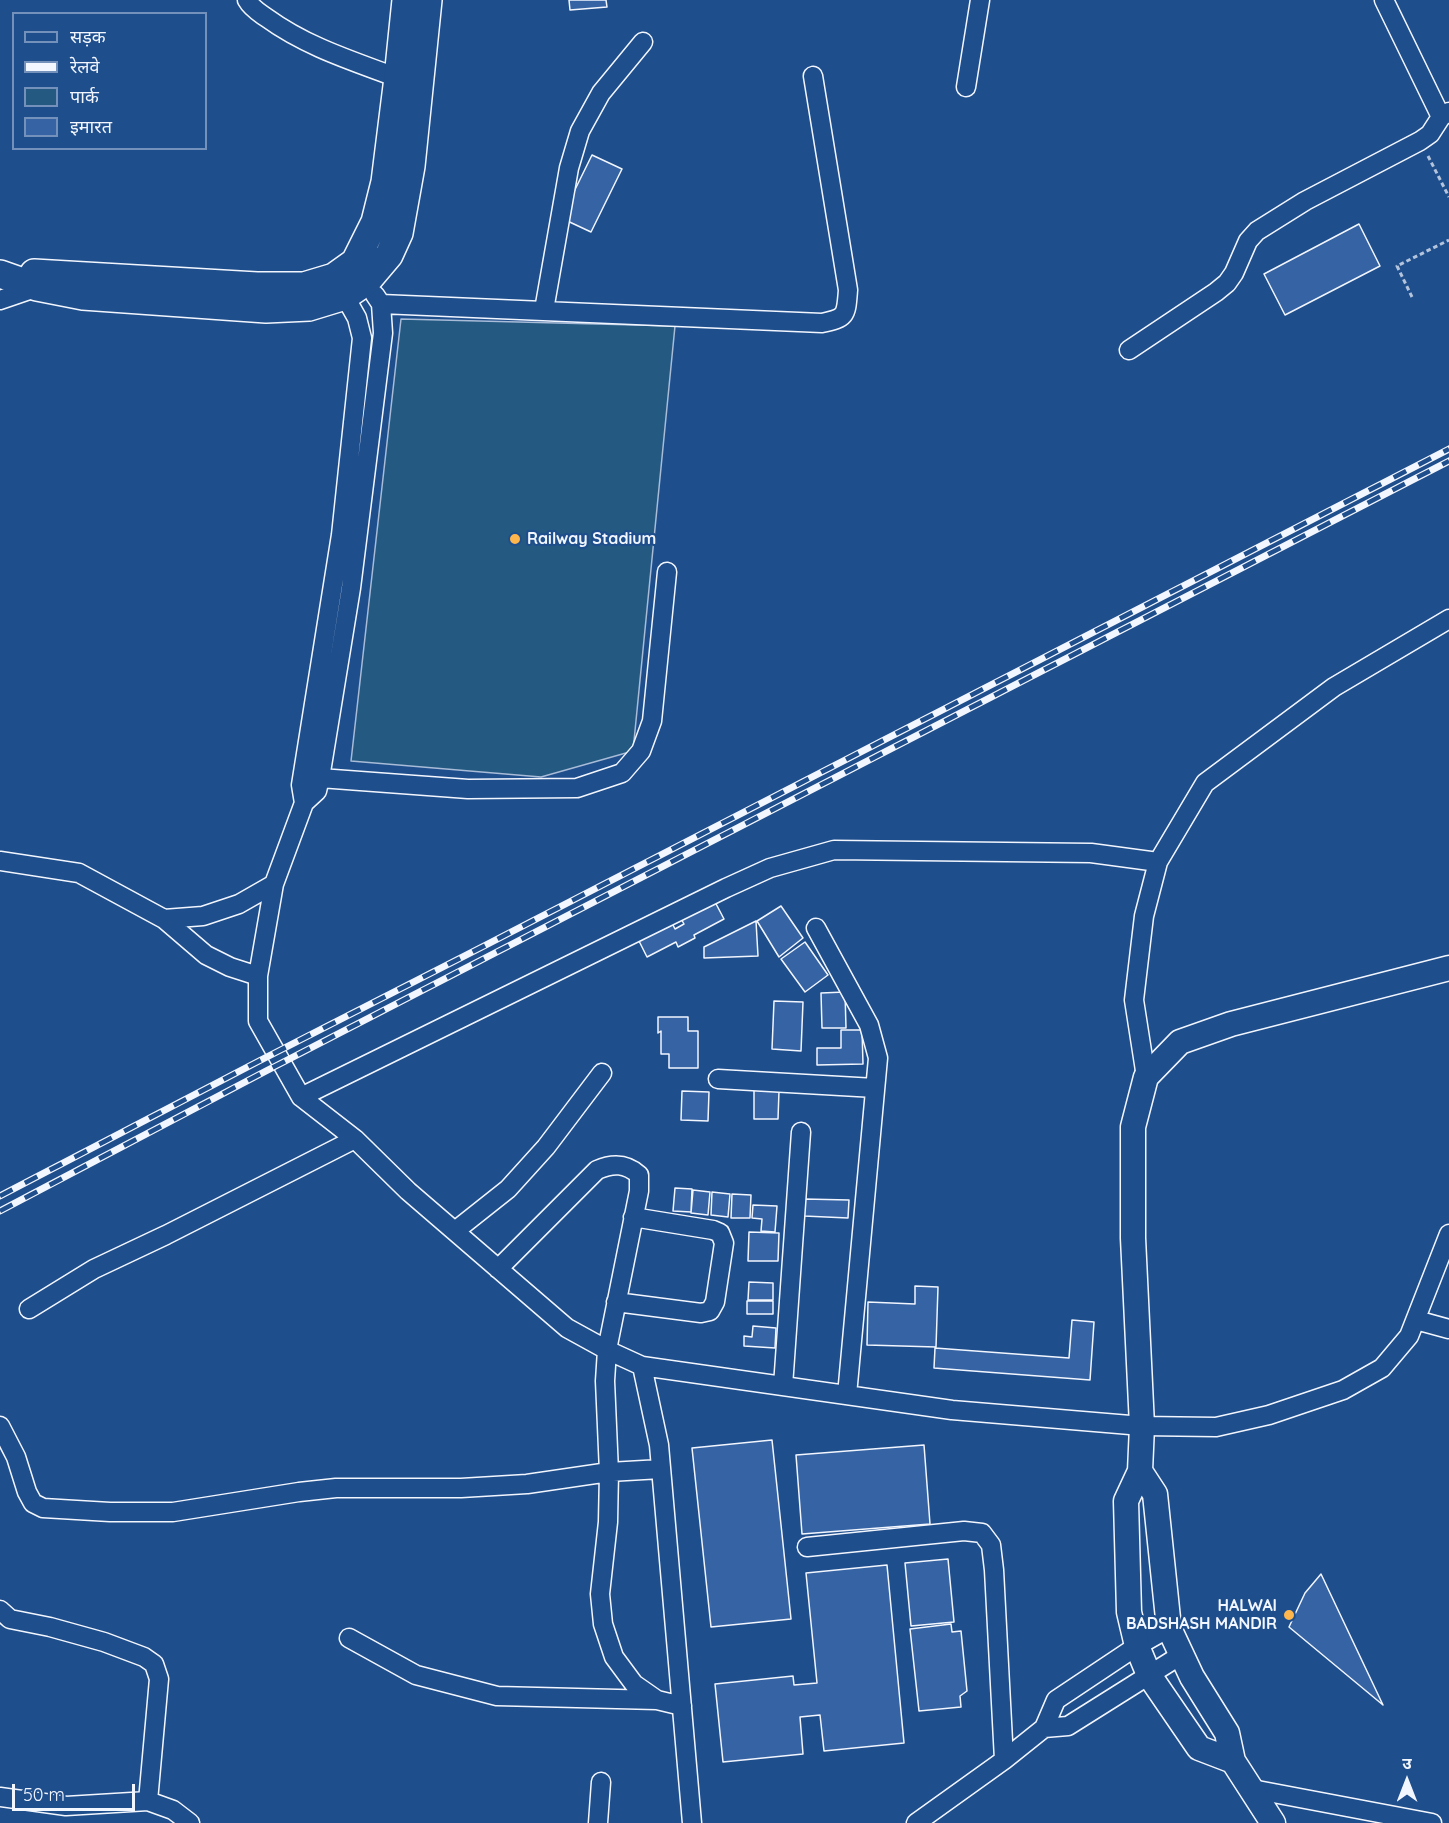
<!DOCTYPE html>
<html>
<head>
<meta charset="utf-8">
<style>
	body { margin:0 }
	#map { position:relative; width:1449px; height:1823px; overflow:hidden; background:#1f4e8c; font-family:Quicksand,"Noto Sans Devanagari",sans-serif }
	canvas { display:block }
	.legend { position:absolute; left:12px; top:12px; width:195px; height:138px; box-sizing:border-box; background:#1f4e8c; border:2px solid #7391ba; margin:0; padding:8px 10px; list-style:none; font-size:18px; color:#f2f6ff }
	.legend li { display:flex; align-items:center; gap:12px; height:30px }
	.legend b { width:30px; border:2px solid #7391ba }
	.north { position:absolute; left:1377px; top:1751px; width:60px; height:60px; -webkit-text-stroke:4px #1f4e8c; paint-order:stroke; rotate:0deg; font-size:16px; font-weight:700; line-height:24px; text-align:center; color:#f2f6ff }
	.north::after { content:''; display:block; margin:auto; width:21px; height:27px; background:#f2f6ff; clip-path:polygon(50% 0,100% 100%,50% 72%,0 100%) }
	.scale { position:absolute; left:12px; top:1784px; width:123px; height:27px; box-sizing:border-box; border:3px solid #f2f6ff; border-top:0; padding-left:8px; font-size:18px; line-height:21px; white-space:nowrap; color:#f2f6ff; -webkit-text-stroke:4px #1f4e8c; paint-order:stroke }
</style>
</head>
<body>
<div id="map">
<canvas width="1449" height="1823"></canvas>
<ul class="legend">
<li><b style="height:8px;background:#1f4e8c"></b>सड़क</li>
<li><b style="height:8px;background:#f2f6ff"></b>रेलवे</li>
<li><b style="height:16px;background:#245a82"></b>पार्क</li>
<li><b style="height:16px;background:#3563a3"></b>इमारत</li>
</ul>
<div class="north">उ</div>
<div class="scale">50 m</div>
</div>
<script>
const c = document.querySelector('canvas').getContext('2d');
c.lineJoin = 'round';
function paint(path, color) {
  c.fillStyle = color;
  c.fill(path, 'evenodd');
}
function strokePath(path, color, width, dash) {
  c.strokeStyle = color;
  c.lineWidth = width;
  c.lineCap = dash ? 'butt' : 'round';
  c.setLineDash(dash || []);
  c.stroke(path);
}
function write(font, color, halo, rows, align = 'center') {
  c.font = font + ' Quicksand,sans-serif';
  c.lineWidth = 4.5;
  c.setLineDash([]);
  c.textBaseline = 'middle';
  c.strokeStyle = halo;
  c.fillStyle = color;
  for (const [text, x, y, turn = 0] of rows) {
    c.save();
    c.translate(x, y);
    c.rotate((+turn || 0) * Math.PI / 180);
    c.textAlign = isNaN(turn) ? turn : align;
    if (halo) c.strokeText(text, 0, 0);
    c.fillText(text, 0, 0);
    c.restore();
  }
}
const green = new Path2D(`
	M 401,319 L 675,326 L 633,751 L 541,777 L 351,761 Z`);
const building = new Path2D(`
	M 569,0 L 606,0 L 607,7 L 570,10 Z
	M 592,155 L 622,169 L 591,232 L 561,218 Z
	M 1359,224 L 1380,266 L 1285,315 L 1264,274 Z
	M 714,900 L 724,919 L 694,935 L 695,938 L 678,947 L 676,942 L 647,957 L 637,937 L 670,919 L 675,929 L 684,924 L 680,917 Z
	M 781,906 L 803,938 L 779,957 L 757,921 Z
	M 756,921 L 758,956 L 704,958 L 704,947 Z
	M 805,942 L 828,975 L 805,992 L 781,959 Z
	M 845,992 L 846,1028 L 822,1028 L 821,993 Z
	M 774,1001 L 803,1002 L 801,1051 L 772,1049 Z
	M 658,1017 L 688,1017 L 688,1031 L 698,1031 L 698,1068 L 669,1068 L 669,1054 L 661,1054 L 661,1031 L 658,1033 Z
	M 841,1030 L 862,1030 L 863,1064 L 817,1065 L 817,1048 L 841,1048 Z
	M 754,1090 L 779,1091 L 778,1119 L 754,1119 Z
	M 682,1091 L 709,1092 L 708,1121 L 681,1120 Z
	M 675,1188 L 692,1189 L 691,1212 L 673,1211 Z
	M 693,1190 L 710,1192 L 708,1215 L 691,1213 Z
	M 712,1192 L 730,1194 L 728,1217 L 711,1215 Z
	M 732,1194 L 751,1195 L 750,1218 L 731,1218 Z
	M 804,1199 L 849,1200 L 848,1218 L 804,1216 Z
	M 753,1205 L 777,1206 L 775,1232 L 761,1231 L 762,1219 L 752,1218 Z
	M 749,1232 L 779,1233 L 778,1261 L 748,1261 Z
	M 749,1282 L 773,1283 L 773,1300 L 748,1300 Z
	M 915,1286 L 938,1287 L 936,1347 L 867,1345 L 868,1302 L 915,1304 Z
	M 747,1301 L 773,1301 L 773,1314 L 747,1314 Z
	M 1072,1320 L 1094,1322 L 1090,1380 L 934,1368 L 935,1348 L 1069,1358 Z
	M 753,1326 L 776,1328 L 775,1348 L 744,1346 L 744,1336 L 752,1337 Z
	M 772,1440 L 791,1619 L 711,1627 L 692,1448 Z
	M 924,1445 L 930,1524 L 802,1534 L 796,1455 Z
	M 948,1559 L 954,1622 L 911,1626 L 905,1563 Z
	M 887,1565 L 904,1743 L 824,1751 L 820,1715 L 800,1717 L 803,1754 L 723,1762 L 715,1684 L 793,1676 L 794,1685 L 817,1683 L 806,1573 Z
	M 1321,1574 L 1383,1705 L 1289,1627 L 1305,1593 Z
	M 951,1624 L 952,1632 L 961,1631 L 967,1691 L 960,1696 L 961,1707 L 919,1711 L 910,1629 Z`);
const path = new Path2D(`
	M 1428,156 L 1449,197
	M 1412,297 L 1397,266 L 1449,240`);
const minor = new Path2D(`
	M 247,0 C 252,9 260,13 267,18 C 307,47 353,61 398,78
	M 1384,0 L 1441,117 L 1449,112
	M 966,87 L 980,0
	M 339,286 L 357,318 L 362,338 L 341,535 L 301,785 L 304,803 L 274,884 L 258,976 L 258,1021 L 301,1097 L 355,1139 L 408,1191 L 567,1328 L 607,1350 L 642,1366 L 952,1410 L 1142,1426 L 1216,1427 L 1269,1415 L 1343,1390 L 1382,1368 L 1409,1336 L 1449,1234
	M 0,300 L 38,287
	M 381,304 L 822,323 C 847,318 846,315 848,290 L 813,76
	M 544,310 L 569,168 L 580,131 L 601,93 L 643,42
	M 1129,350 L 1216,292 L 1227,283 L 1234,273 L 1248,241 L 1257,231 L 1305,201 L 1420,141 L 1430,134 L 1441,117
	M 320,778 L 468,789 L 577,788 L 622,773 L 641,751 L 652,721 L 667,572
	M 304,803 L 317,791 L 320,778 L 351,588 L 383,333 L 381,304 L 375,295
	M 0,861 L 79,873 L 164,919 L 206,955 L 230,967 L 258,976
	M 164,919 L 203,916 L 239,904 L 274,884
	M 816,928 L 869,1025 L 878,1058 L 847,1395
	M 1146,1077 L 1134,1000 L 1144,916 L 1158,862 L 1205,783 L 1334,687 L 1449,619
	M 718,1079 L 875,1088
	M 301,1097 L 726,888 L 770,868 L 834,850 L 1091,853 L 1158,862
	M 455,1231 L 508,1189 L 546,1147 L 602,1073
	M 498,1269 L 597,1170 C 613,1163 626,1163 639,1175 L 639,1191 L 607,1350 L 605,1381 L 609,1472 L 608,1522 L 600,1594 L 603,1624 L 614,1657 L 634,1684 L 657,1700 L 682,1706
	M 616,1302 L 701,1313 L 710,1311 L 715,1302 L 724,1243 L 720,1233 L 713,1230 L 633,1217
	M 29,1309 L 94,1269 L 166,1235 L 355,1139
	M 1416,1320 L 1449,1329
	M 642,1366 L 659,1445 L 692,1823
	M 783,1386 L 801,1132
	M 0,1426 L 16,1457 L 27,1492 L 33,1503 L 43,1508 L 110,1512 L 173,1512 L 299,1492 L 336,1488 L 461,1488 L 527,1484 L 609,1472 L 661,1469
	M 807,1547 L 964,1531 L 982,1533 L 991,1545 L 994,1570 L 1004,1760
	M 0,1610 L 10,1619 L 50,1627 L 104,1642 L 144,1657 L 154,1664 L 159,1679 L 148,1801
	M 349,1638 L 416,1675 L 497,1696 L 657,1700
	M 1044,1728 L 1068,1726 L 1181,1655
	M 1252,1789 L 1432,1823
	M 0,1797 L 66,1806 L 148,1801 L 173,1810 L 190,1823
	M 598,1823 L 601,1782
	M 916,1823 L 1004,1760 L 1044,1728 L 1056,1700 L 1137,1646 L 1169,1628`);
const major = new Path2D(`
	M 1140,1471 L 1155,1494 L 1169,1628 L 1192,1677 L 1227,1733 L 1233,1761 L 1273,1823
	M 1233,1761 L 1199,1748 L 1149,1675 L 1137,1646 L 1129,1612 L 1126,1501 L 1140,1471 L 1142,1426 L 1133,1238 L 1133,1127 L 1146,1077 L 1180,1042 L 1231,1024 L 1449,968`);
const highway = new Path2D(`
	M 34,273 L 257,286 L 304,286 L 334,277 L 355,262 L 375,222 L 385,182 L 398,78 L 406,0
	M 0,274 L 37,287 L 83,296 L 266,309 L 309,307 L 345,296 L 367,281 L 389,255 L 399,233 L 411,166 L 428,0`);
const rail = new Path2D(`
	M 0,1196 L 259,1061 L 480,948 L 1449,449
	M 0,1211 L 266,1071 L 1449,461`);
const markers = [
	[515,539,6,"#ffb74d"],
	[1289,1615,6,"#ffb74d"]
];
const poiNames = [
	["Railway Stadium",527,539],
	["HALWAI",1277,1606,"right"],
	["BADSHASH MANDIR",1277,1624,"right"]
];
paint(green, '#245a82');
strokePath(green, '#a8bbd7', 1.5);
paint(building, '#3563a3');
strokePath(building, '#f2f6ff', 1.5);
strokePath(minor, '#f2f6ff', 21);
strokePath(major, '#f2f6ff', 27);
strokePath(highway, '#f2f6ff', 30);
strokePath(path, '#b3c4dc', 3, [4.5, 3]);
strokePath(minor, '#1f4e8c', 18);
strokePath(major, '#1f4e8c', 24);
strokePath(highway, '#1f4e8c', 27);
strokePath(rail, '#f2f6ff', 7);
strokePath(rail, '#1f4e8c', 4.5, [14]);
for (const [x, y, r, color] of markers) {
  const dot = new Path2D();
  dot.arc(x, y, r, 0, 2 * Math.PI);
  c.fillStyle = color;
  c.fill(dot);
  strokePath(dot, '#1f4e8c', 2);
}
write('bold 16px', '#f2f6ff', '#1f4e8c', poiNames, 'left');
</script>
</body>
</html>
